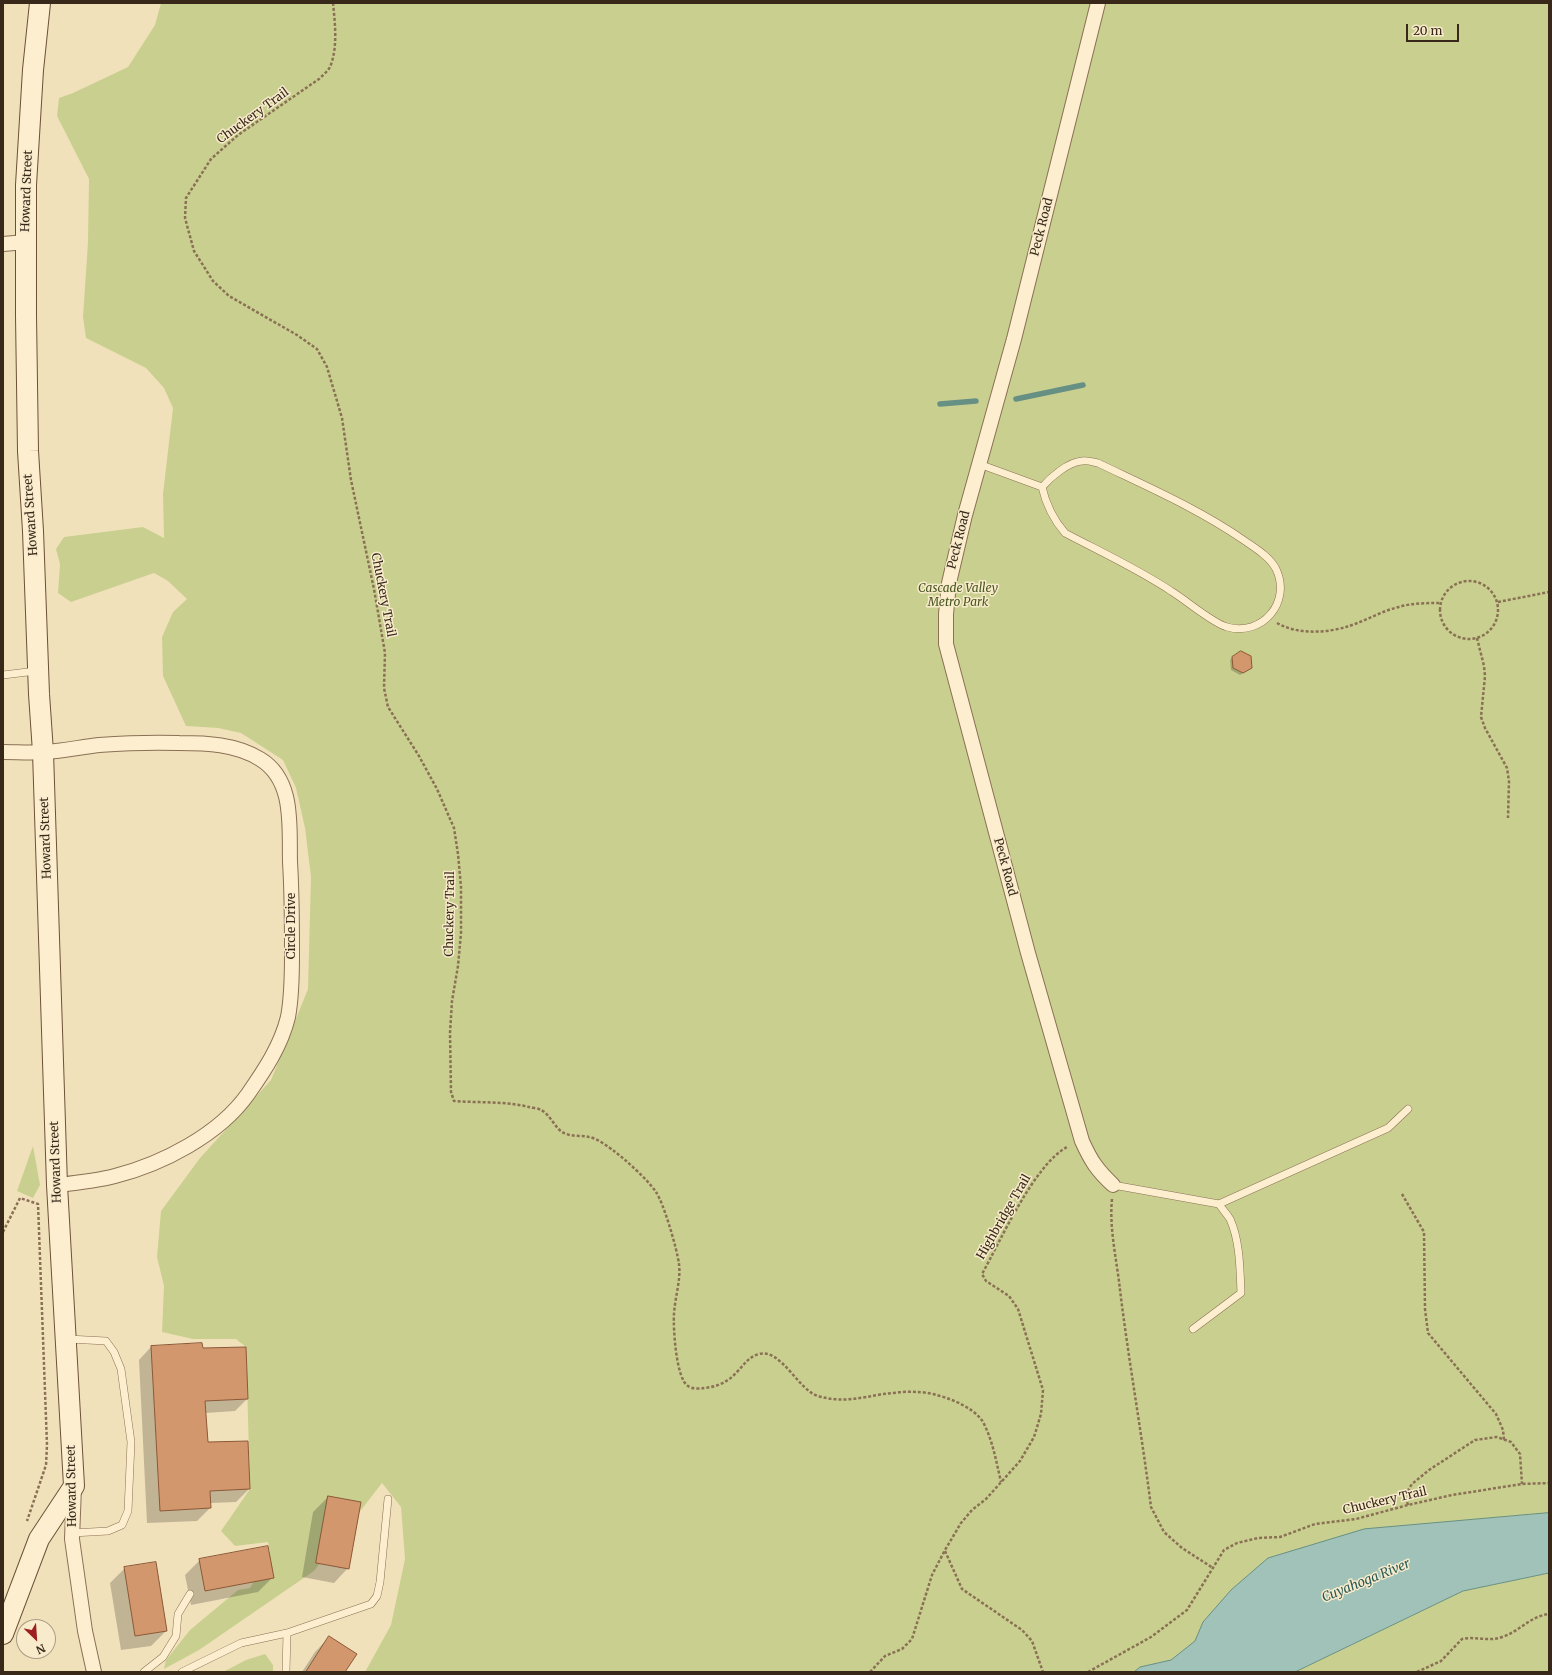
<!DOCTYPE html>
<html>
<head>
<meta charset="utf-8">
<style>
	body { margin:0 }
	#map { position:relative; width:1552px; height:1675px; overflow:hidden; background:#f1e1bb; font-family:Merriweather,serif }
	canvas { display:block }
	.frame { position:absolute; inset:0; border:4px solid #38281a; pointer-events:none }
	.north { position:absolute; left:16px; top:1619px; width:40px; height:40px; box-sizing:border-box; background:#f8ebcb; border:1px solid #ab9d84; border-radius:50%; rotate:155deg; font-size:11px; font-weight:700; line-height:16px; text-align:center; color:#38281a }
	.north::after { content:''; display:block; margin:auto; width:14px; height:18px; background:#9e1f20; clip-path:polygon(50% 0,100% 100%,50% 72%,0 100%) }
	.scale { position:absolute; left:1406px; top:24px; width:53px; height:18px; box-sizing:border-box; border:2px solid #38281a; border-top:0; padding-left:5px; font-size:12px; line-height:14px; white-space:nowrap; color:#38281a; -webkit-text-stroke:3px #f8ebcb; paint-order:stroke }
</style>
</head>
<body>
<div id="map">
<canvas width="1552" height="1675"></canvas>
<div class="frame"></div>
<div class="north">N</div>
<div class="scale">20 m</div>
</div>
<script>
const c = document.querySelector('canvas').getContext('2d');
c.lineJoin = 'round';
function paint(path, color) {
  c.fillStyle = color;
  c.fill(path, 'evenodd');
}
function strokePath(path, color, width, dash) {
  c.strokeStyle = color;
  c.lineWidth = width;
  c.lineCap = dash ? 'butt' : 'round';
  c.setLineDash(dash || []);
  c.stroke(path);
}
function write(font, color, halo, rows, align = 'center') {
  c.font = font + ' Merriweather,serif';
  c.lineWidth = 3;
  c.setLineDash([]);
  c.textBaseline = 'middle';
  c.strokeStyle = halo;
  c.fillStyle = color;
  for (const [text, x, y, turn = 0] of rows) {
    c.save();
    c.translate(x, y);
    c.rotate((+turn || 0) * Math.PI / 180);
    c.textAlign = isNaN(turn) ? turn : align;
    if (halo) c.strokeText(text, 0, 0);
    c.fillText(text, 0, 0);
    c.restore();
  }
}
const green = new Path2D(`
	M 161,3 L 1549,3 L 1549,1539 L 1164,1672 L 365,1672 L 391,1625 L 405,1559 L 401,1507 L 382,1483 L 314,1571 L 199,1650 L 164,1669 L 166,1660 L 190,1630 L 238,1590 L 250,1588 L 270,1553 L 268,1542 L 235,1546 L 221,1531 L 250,1489 L 246,1347 L 236,1339 L 193,1339 L 162,1332 L 164,1286 L 157,1257 L 161,1211 L 200,1158 L 271,1080 L 308,989 L 311,877 L 305,828 L 296,788 L 283,760 L 241,733 L 218,728 L 186,726 L 163,676 L 162,637 L 173,612 L 187,599 L 168,581 L 154,573 L 71,602 L 58,593 L 60,564 L 56,549 L 64,537 L 143,527 L 164,538 L 163,494 L 173,408 L 164,388 L 146,368 L 86,338 L 83,317 L 88,242 L 89,179 L 57,116 L 59,98 L 73,93 L 128,67 L 155,25 Z
	M 33,1146 L 40,1185 L 33,1198 L 17,1191 Z
	M 1549,1573 L 1549,1672 L 1295,1672 L 1463,1591 Z
	M 265,1654 L 273,1665 L 273,1672 L 223,1672 L 246,1660 Z`);
const water = new Path2D(`
	M 1549,1513 L 1549,1573 L 1463,1591 L 1295,1672 L 1134,1672 L 1140,1667 L 1171,1660 L 1195,1641 L 1203,1622 L 1231,1590 L 1268,1558 L 1364,1529 Z`);
const shadow = new Path2D(`
	M 1232,658 L 1248,670 L 1240,675 L 1231,670 L 1230,660 Z
	M 151,1347 L 202,1350 L 247,1399 L 235,1411 L 205,1413 L 207,1443 L 249,1489 L 236,1502 L 210,1503 L 210,1508 L 197,1521 L 147,1523 L 139,1360 Z
	M 328,1497 L 348,1568 L 334,1583 L 302,1577 L 313,1512 Z
	M 200,1560 L 273,1577 L 258,1592 L 191,1605 L 185,1575 Z
	M 125,1568 L 166,1631 L 151,1646 L 121,1650 L 110,1583 Z
	M 329,1637 L 344,1672 L 302,1672 L 315,1652 Z`);
const stream = new Path2D(`
	M 1016,399 L 1083,385
	M 940,404 L 976,401`);
const building = new Path2D(`
	M 1241,651 L 1251,656 L 1252,668 L 1243,673 L 1233,668 L 1232,657 Z
	M 202,1343 L 203,1348 L 246,1347 L 248,1399 L 205,1401 L 208,1442 L 248,1441 L 250,1489 L 210,1491 L 211,1508 L 160,1511 L 151,1346 Z
	M 328,1496 L 361,1502 L 349,1569 L 316,1563 Z
	M 268,1546 L 274,1578 L 205,1591 L 199,1559 Z
	M 156,1562 L 167,1631 L 135,1636 L 124,1567 Z
	M 329,1636 L 357,1654 L 345,1672 L 306,1672 Z`);
const path = new Path2D(`
	M 333,3 C 335,23 338,48 330,67 C 328,71 323,75 319,79 L 238,135 L 211,159 L 186,198 L 185,218 L 194,251 L 213,281 L 229,296 L 297,335 L 317,349 L 327,367 L 342,418 L 351,480 L 374,589 L 385,653 L 384,688 L 388,707 L 419,756 L 437,789 L 454,828 L 458,854 L 461,887 L 461,933 L 458,966 L 452,1001 L 450,1033 L 451,1092 L 454,1101 C 479,1103 504,1101 529,1107 C 532,1108 538,1108 541,1110 C 551,1115 555,1129 564,1133 C 572,1137 581,1135 589,1137 C 597,1138 607,1146 614,1151 C 626,1160 648,1180 656,1192 C 664,1204 677,1249 679,1264 C 681,1280 675,1297 674,1314 C 673,1327 676,1379 688,1386 C 692,1389 699,1389 704,1388 C 717,1387 728,1382 737,1372 C 744,1365 748,1357 759,1354 C 781,1348 798,1390 818,1396 C 841,1403 860,1398 883,1394 C 894,1393 906,1391 917,1392 C 936,1392 973,1405 983,1422 C 993,1441 996,1461 1001,1482
	M1440 610a29 29 0 1 1 58 0a29 29 0 1 1-58 0Z
	M 1498,602 L 1549,592
	M 1277,623 C 1298,635 1328,633 1349,626 C 1365,621 1380,612 1395,608 C 1410,603 1426,603 1441,603
	M 1477,638 L 1484,666 L 1485,676 L 1481,717 L 1485,728 L 1507,768 L 1509,781 L 1508,818
	M 1402,1194 L 1424,1232 L 1425,1309 L 1428,1333 L 1496,1414 L 1503,1430 L 1504,1440
	M 1112,1199 C 1109,1229 1117,1261 1120,1290 C 1129,1363 1142,1435 1151,1507 L 1164,1532 L 1182,1548 L 1213,1568
	M 3,1232 L 20,1198 L 38,1204 L 47,1445 L 46,1465 L 27,1521
	M 1408,1505 L 1405,1495 L 1412,1484 L 1429,1470 L 1475,1440 L 1497,1437 L 1511,1442 L 1520,1454 L 1522,1484
	M 945,1551 L 962,1589 L 1022,1630 L 1032,1641 L 1043,1672
	M 870,1672 L 885,1656 L 902,1649 L 912,1639 L 932,1575 L 945,1550 L 961,1523 L 972,1510 L 986,1499 L 1020,1461 L 1034,1437 L 1041,1414 L 1043,1390 L 1018,1309 L 1009,1296 L 986,1281 L 982,1274 C 1001,1240 1034,1165 1067,1147
	M 1088,1672 L 1151,1637 L 1187,1610 L 1224,1550 L 1237,1543 L 1258,1538 L 1280,1537 L 1315,1524 L 1356,1519 L 1408,1505 L 1452,1495 L 1522,1484 L 1549,1483
	M 1417,1672 L 1441,1661 L 1462,1639 C 1475,1636 1489,1642 1502,1637 C 1519,1632 1530,1616 1549,1614`);
const lane = new Path2D(`
	M 979,464 L 1042,487 C 1046,505 1053,519 1065,533 C 1101,552 1138,569 1171,591 C 1186,600 1212,623 1227,627 C 1262,637 1292,602 1276,569 C 1270,557 1255,548 1245,541 C 1199,509 1148,487 1098,463 C 1093,462 1087,460 1082,461 C 1068,462 1051,477 1042,487
	M 3,675 L 36,671
	M 1113,1185 L 1219,1204 L 1388,1128 L 1408,1109
	M 1193,1329 L 1241,1293 C 1240,1269 1240,1241 1230,1219 C 1227,1214 1222,1209 1219,1204
	M 68,1339 L 106,1341 L 114,1352 L 121,1369 L 131,1442 L 128,1511 L 122,1525 L 108,1531 L 72,1533
	M 144,1672 L 163,1657 L 176,1636 L 178,1614 L 190,1594
	M 182,1672 L 241,1643 L 287,1633 L 371,1604 L 377,1596 L 380,1582 L 388,1499
	M 286,1672 L 287,1633`);
const street = new Path2D(`
	M 1098,3 L 1014,339 L 965,515 L 949,583 L 946,614 L 946,644 L 1028,953 L 1082,1141 C 1091,1161 1097,1170 1113,1185
	M 3,244 L 26,242
	M 3,752 C 17,752 31,753 45,752 C 63,751 81,747 99,745 C 126,743 152,742 179,743 C 206,743 236,744 260,759 C 295,780 289,827 290,862 C 292,893 292,923 292,954 C 292,975 292,996 288,1017 C 281,1046 264,1071 248,1094 C 219,1135 162,1164 115,1176 C 96,1181 76,1183 57,1185
	M 74,1487 L 72,1539 L 85,1631 L 94,1672`);
const secondary = new Path2D(`
	M 3,1634 L 39,1539 L 74,1486 L 57,1185 L 43,752 L 39,694 L 33,531 L 28,451 L 26,316 L 26,185 L 33,70 L 40,3`);
const streetNames = [
	["Chuckery Trail",253,116,-36],
	["Howard Street",27,191,-88],
	["Peck Road",1042,227,-76],
	["Howard Street",31,515,-94],
	["Peck Road",959,540,-76],
	["Chuckery Trail",383,595,79],
	["Howard Street",46,838,-92],
	["Peck Road",1005,867,75],
	["Chuckery Trail",450,914,-89],
	["Circle Drive",292,926,-90],
	["Howard Street",56,1162,-92],
	["Highbridge Trail",1004,1217,-60],
	["Howard Street",72,1486,-91],
	["Chuckery Trail",1385,1501,-13]
];
const parkNames = [
	["Cascade Valley",958,589],
	["Metro Park",958,603]
];
const waterNames = [
	["Cuyahoga River",1366,1581,-22]
];
paint(green, '#c9d08f');
paint(water, '#a0c2b8');
strokePath(water, '#679085', 1);
paint(shadow, '#0003');
strokePath(stream, '#679085', 5.5);
paint(building, '#d3976d');
strokePath(building, '#8b5837', 1);
strokePath(lane, '#8a7054', 8);
strokePath(street, '#8a7054', 16);
strokePath(secondary, '#6c5137', 22);
strokePath(path, '#8a7054', 2.5, [3, 2]);
strokePath(lane, '#fceecf', 7);
strokePath(street, '#fceecf', 14);
strokePath(secondary, '#fceecf', 20);
write('12px', '#38281a', '#f8ebcb', streetNames);
write('italic 12px', '#48561f', '#f8ebcb', parkNames);
write('italic 13px', '#285956', '#f8ebcb', waterNames);
</script>
</body>
</html>
